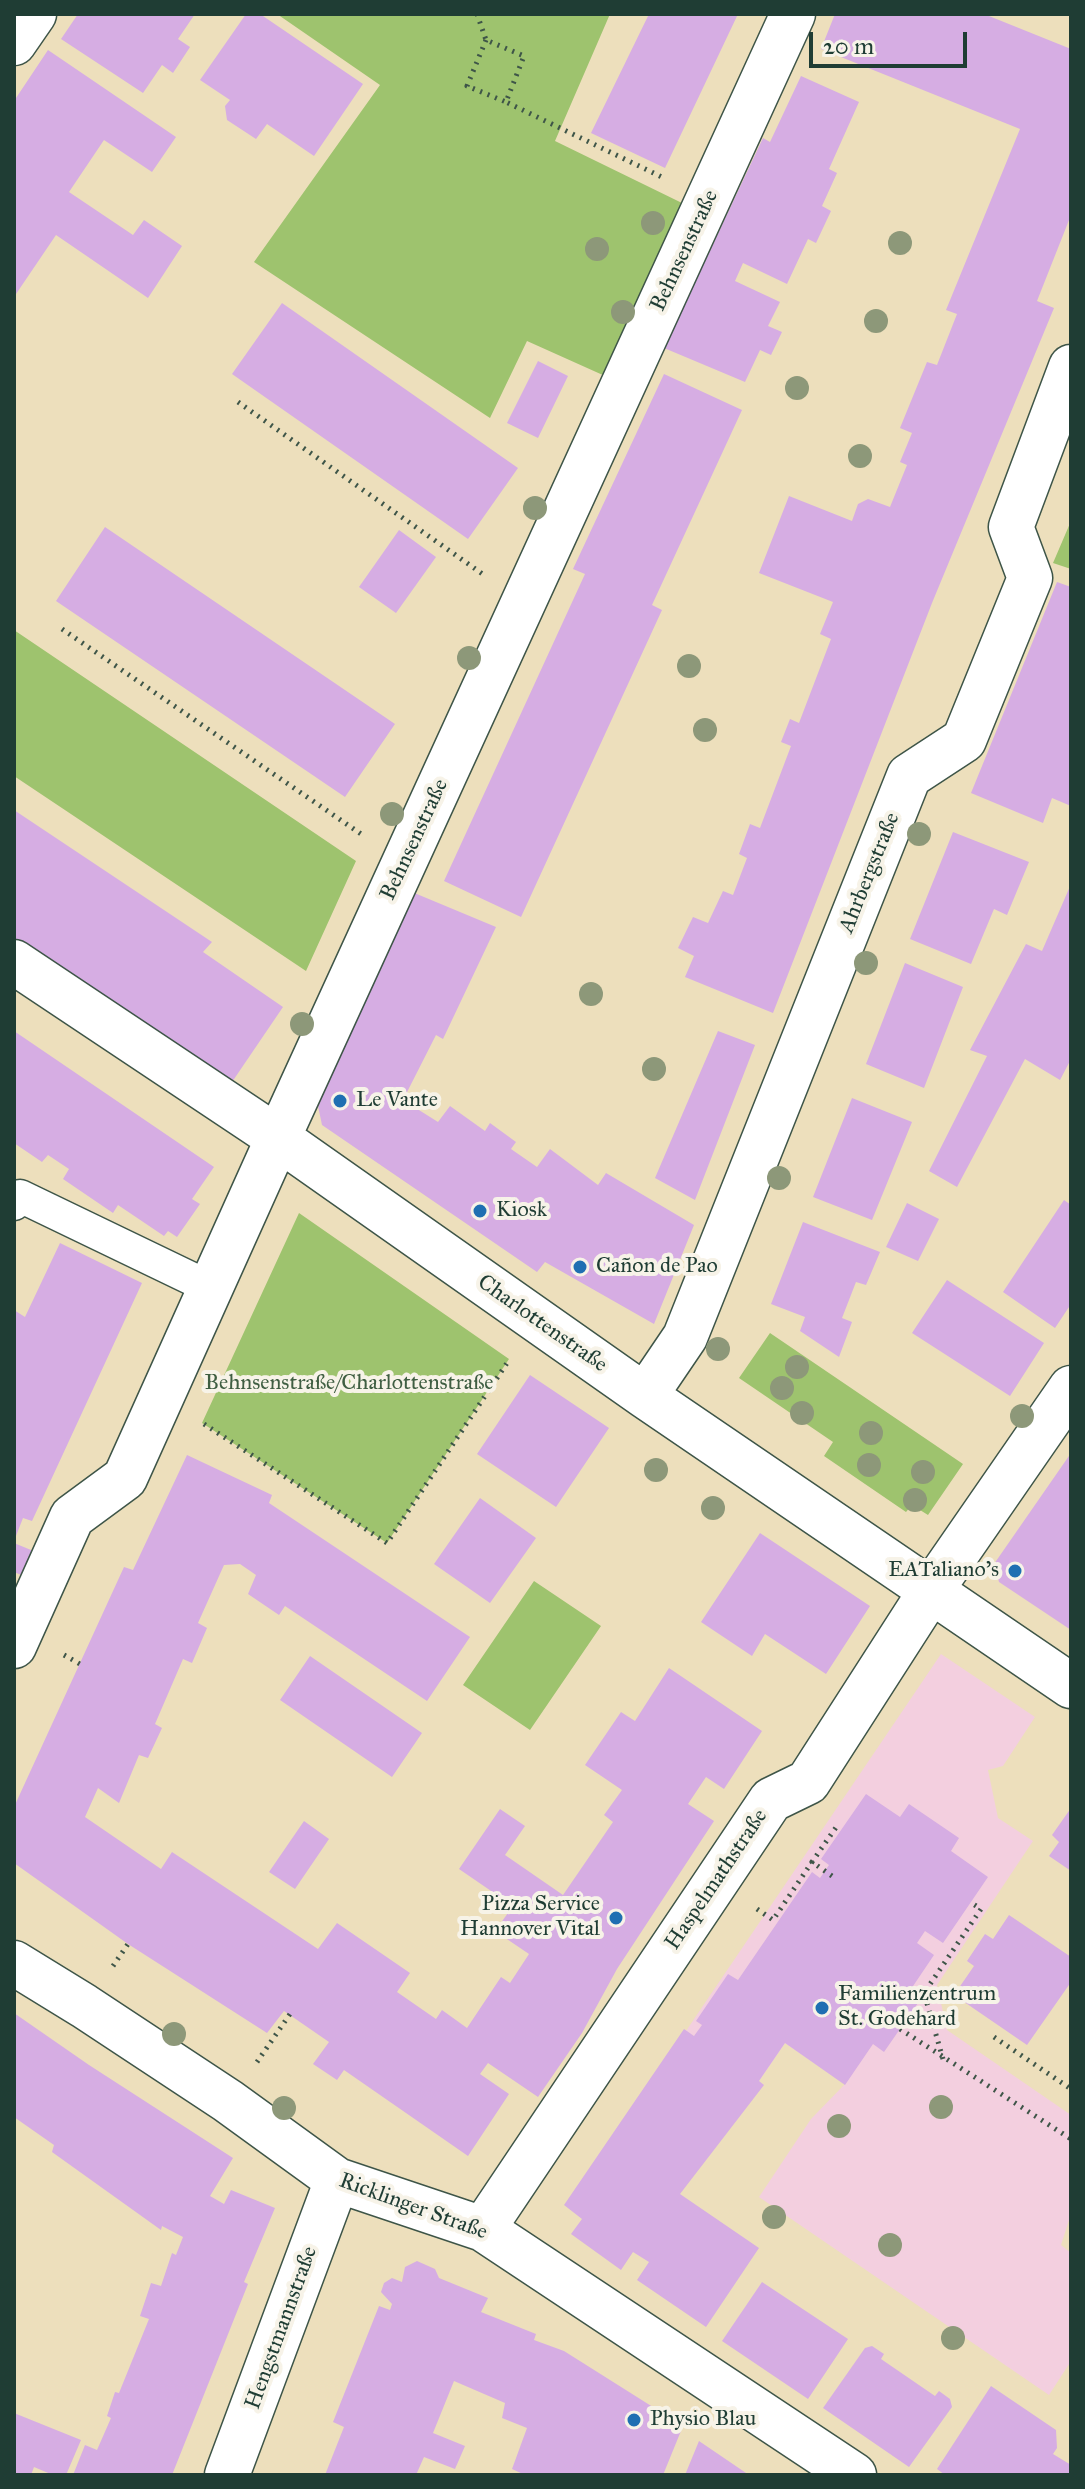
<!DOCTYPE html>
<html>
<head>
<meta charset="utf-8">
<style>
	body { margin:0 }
	#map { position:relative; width:1085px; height:2489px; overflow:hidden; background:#eddfbc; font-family:"IM FELL Great Primer",serif }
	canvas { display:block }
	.frame { position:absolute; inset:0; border:16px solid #1f3d34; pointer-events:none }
	.scale { position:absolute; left:809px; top:32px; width:158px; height:36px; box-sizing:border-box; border:4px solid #1f3d34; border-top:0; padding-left:10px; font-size:24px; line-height:28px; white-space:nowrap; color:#1f3d34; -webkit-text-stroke:6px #f7f3e8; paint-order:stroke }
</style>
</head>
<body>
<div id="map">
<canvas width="1085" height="2489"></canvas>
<div class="frame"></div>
<div class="scale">20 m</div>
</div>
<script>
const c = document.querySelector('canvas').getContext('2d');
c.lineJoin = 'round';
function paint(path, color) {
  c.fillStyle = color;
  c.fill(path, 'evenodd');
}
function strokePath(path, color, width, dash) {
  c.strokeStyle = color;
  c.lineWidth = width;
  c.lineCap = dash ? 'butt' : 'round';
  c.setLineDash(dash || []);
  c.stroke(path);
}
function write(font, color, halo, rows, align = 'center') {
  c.font = font + ' "IM FELL Great Primer",serif';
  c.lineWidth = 8;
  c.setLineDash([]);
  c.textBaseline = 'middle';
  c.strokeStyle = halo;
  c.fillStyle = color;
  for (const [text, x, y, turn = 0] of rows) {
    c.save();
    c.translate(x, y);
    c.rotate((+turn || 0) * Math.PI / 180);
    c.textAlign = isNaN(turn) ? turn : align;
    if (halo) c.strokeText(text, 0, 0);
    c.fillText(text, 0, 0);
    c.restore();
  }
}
const built = new Path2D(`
	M 941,1654 L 1035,1717 L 1003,1766 L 988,1770 L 998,1818 L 1033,1841 L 937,1985 L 947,2030 L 1071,2115 L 1071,2214 L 1061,2245 L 1071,2253 L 1071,2361 L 1049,2395 L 759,2197 L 811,2119 L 845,2084 L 785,2043 L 759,2081 L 686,2031 Z`);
const green = new Path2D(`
	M 277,14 L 610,14 L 555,141 L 682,203 L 605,376 L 527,341 L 490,418 L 254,262 L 380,85 Z
	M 1071,521 L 1071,569 L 1053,563 Z
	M 14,630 L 356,861 L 306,971 L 14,776 Z
	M 299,1213 L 509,1359 L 387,1543 L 202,1423 Z
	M 770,1333 L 963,1464 L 928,1515 L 912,1505 L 906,1512 L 824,1456 L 833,1442 L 739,1378 Z
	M 534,1581 L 601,1626 L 530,1730 L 463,1685 Z`);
const building = new Path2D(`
	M 78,14 L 195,14 L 178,39 L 190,47 L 173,73 L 162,65 L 143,93 L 61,39 Z
	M 246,14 L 260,14 L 363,84 L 314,156 L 267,124 L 256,139 L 227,120 L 225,106 L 230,100 L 200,80 Z
	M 649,14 L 738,14 L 665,168 L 591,133 Z
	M 835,14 L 984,14 L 1071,49 L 1071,215 L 1037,301 L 1054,308 L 932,603 L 773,1013 L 685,977 L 694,956 L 678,948 L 693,917 L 708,923 L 723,891 L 733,895 L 747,858 L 739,854 L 750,824 L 760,828 L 791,746 L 781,742 L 790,719 L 799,723 L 831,639 L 820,634 L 833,602 L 759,573 L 789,496 L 852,521 L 858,504 L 868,499 L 890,507 L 907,465 L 900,462 L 912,433 L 900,428 L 927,362 L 937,365 L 957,314 L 946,310 L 1020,129 L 821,49 Z
	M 48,50 L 176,137 L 152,172 L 104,140 L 69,192 L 133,235 L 144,220 L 182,246 L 148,298 L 56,235 L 14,297 L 14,101 Z
	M 801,76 L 859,102 L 829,169 L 837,173 L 822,206 L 831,211 L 816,243 L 808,239 L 787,284 L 743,263 L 735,281 L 780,302 L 768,326 L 782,332 L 771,355 L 760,350 L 745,382 L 664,348 L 763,138 L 770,142 Z
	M 282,303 L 518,468 L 468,539 L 232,374 Z
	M 538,361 L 568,376 L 538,438 L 507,423 Z
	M 664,374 L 742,410 L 652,605 L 662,610 L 521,917 L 444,881 L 585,574 L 573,569 Z
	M 105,527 L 395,724 L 345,797 L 56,601 Z
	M 399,530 L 436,557 L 396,613 L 359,587 Z
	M 1057,582 L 1071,587 L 1071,806 L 1052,798 L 1043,823 L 971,793 Z
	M 14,810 L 212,942 L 203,952 L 283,1007 L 230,1085 L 14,939 Z
	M 953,832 L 1029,862 L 1007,915 L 994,909 L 971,964 L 910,939 Z
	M 1071,884 L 1071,1059 L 1060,1080 L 1025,1059 L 957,1187 L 929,1171 L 987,1056 L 970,1050 L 1026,944 L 1042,951 Z
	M 412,892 L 496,927 L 443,1039 L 436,1035 L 403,1100 L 438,1122 L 450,1106 L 485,1131 L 490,1123 L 516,1142 L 511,1149 L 537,1167 L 550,1149 L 598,1185 L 606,1173 L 694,1225 L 654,1324 L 545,1262 L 537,1272 L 322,1125 L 318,1106 Z
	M 905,963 L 963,987 L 924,1088 L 866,1064 Z
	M 14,1031 L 214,1167 L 192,1199 L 200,1204 L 177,1237 L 168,1231 L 164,1236 L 118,1205 L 113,1213 L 63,1179 L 69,1169 L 48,1155 L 42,1162 L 14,1143 Z
	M 718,1031 L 755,1045 L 695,1200 L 655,1178 Z
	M 852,1098 L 912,1122 L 872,1220 L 813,1197 Z
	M 1064,1200 L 1071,1205 L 1071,1304 L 1055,1328 L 1003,1292 Z
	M 907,1203 L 939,1219 L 918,1261 L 886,1247 Z
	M 803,1222 L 880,1252 L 866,1285 L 856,1282 L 842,1318 L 852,1322 L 839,1357 L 800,1331 L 805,1317 L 771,1304 Z
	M 60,1243 L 142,1283 L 32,1521 L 23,1518 L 14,1541 L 14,1310 L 25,1317 Z
	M 947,1280 L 1044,1343 L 1010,1396 L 912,1333 Z
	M 530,1375 L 609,1428 L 556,1507 L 477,1454 Z
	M 1071,1453 L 1071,1630 L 999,1582 L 994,1564 Z
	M 187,1455 L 272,1495 L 269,1503 L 470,1637 L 427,1701 L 285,1606 L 279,1615 L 248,1594 L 256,1575 L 240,1564 L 224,1565 L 198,1623 L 207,1628 L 192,1663 L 183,1659 L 155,1724 L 162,1728 L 148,1758 L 139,1755 L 119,1803 L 98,1788 L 85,1817 L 161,1869 L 172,1852 L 318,1949 L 337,1923 L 410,1973 L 397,1992 L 436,2019 L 442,2010 L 467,2028 L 501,1977 L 510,1983 L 529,1954 L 495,1931 L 513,1906 L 459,1869 L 500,1809 L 525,1826 L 505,1855 L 563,1895 L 613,1822 L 604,1815 L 622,1790 L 585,1765 L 621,1712 L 635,1721 L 669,1668 L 762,1731 L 724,1789 L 706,1777 L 688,1804 L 714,1821 L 617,1969 L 582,2033 L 538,2097 L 488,2063 L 480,2074 L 509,2094 L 468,2156 L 344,2070 L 337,2080 L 313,2064 L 329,2042 L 284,2011 L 267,2033 L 128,1944 L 14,1863 L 14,1807 L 124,1567 L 133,1570 Z
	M 480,1498 L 536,1538 L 490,1603 L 434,1564 Z
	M 760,1533 L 870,1606 L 826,1674 L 765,1634 L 752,1656 L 701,1622 Z
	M 14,1543 L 31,1550 L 35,1560 L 26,1577 L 14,1572 Z
	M 310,1656 L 422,1733 L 392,1777 L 280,1700 Z
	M 866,1794 L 900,1817 L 909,1804 L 959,1838 L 951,1851 L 988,1877 L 943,1943 L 925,1931 L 917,1943 L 934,1955 L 907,1995 L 918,2003 L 884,2052 L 873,2044 L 845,2085 L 785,2043 L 759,2081 L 764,2085 L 680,2194 L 759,2248 L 706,2327 L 637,2280 L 649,2262 L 633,2252 L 621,2270 L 571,2234 L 582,2219 L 564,2205 L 684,2029 L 694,2036 L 702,2025 L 696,2021 L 728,1974 L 738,1980 L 812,1872 L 820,1878 L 829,1865 L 821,1859 Z
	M 1071,1808 L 1071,1871 L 1049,1856 L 1059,1842 L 1052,1835 Z
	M 304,1821 L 329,1839 L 295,1889 L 269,1872 Z
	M 1009,1915 L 1071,1957 L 1071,1982 L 1027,2045 L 954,1995 L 974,1966 L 967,1961 L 985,1934 L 993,1939 Z
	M 14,2013 L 89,2065 L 233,2158 L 210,2196 L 224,2204 L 231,2190 L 275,2208 L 244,2282 L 248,2284 L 172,2475 L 73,2475 L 85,2445 L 97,2450 L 111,2418 L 107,2416 L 115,2392 L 119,2393 L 149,2319 L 140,2316 L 151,2283 L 161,2286 L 172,2253 L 176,2255 L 183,2237 L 162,2226 L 161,2230 L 52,2152 L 54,2145 L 14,2117 Z
	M 417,2261 L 435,2269 L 439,2278 L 488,2298 L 481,2312 L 536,2334 L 534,2340 L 564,2351 L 683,2426 L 663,2475 L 525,2475 L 512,2469 L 527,2428 L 502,2418 L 505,2403 L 454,2381 L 433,2433 L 465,2446 L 455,2469 L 424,2457 L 416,2475 L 325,2475 L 344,2427 L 333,2422 L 379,2306 L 390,2310 L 392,2304 L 381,2292 L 384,2283 L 392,2278 L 402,2282 L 405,2267 Z
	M 762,2282 L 848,2339 L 808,2399 L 722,2341 Z
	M 872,2346 L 884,2354 L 881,2359 L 935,2396 L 939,2391 L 950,2399 L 952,2407 L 909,2467 L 823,2408 L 865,2348 Z
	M 991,2386 L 1056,2430 L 1057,2448 L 1053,2454 L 1071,2465 L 1071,2475 L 945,2475 L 937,2469 Z
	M 14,2413 L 81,2440 L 66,2475 L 53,2475 L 34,2467 L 31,2475 L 14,2475 Z
	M 699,2441 L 749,2475 L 685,2475 Z`);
const path = new Path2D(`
	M 477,14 L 486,40 L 524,56 L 506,102 L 666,179
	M 486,40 L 467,86 L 506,102
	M 238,402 L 484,575
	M 62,629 L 364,836
	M 204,1424 L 387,1543 L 509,1360
	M 64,1655 L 80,1664
	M 832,1876 L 812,1862 L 839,1823
	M 757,1909 L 773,1920 L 812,1862
	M 113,1966 L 128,1944
	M 900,2029 L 1071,2139
	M 994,2037 L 1071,2089
	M 943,2059 L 924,1993 L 981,1909 L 970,1902
	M 257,2062 L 290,2014`);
const lane = new Path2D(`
	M 14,1204 L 20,1196 L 211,1288`);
const street = new Path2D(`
	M 14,43 L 34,14
	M 14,962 L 278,1138 L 645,1396 L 1071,1686
	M 645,1396 L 685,1337 L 909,776 L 964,740 L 1030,578 L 1011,527 L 1071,367
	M 14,1646 L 72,1517 L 125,1478 L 278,1138 L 793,14
	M 14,1963 L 84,2006 L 228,2101 L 337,2180 L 483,2229 L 854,2475
	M 483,2229 L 771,1800 L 808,1782 L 932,1589 L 1071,1388
	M 227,2475 L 337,2180`);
const trees = [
	[653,223],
	[900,243],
	[597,249],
	[623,312],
	[876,321],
	[797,388],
	[860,456],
	[535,508],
	[469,658],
	[689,666],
	[705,730],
	[392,814],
	[919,834],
	[866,963],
	[591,994],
	[302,1024],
	[654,1069],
	[779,1178],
	[718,1349],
	[797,1367],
	[782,1388],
	[802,1413],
	[1022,1416],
	[871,1433],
	[869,1465],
	[656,1470],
	[923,1472],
	[915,1500],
	[713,1508],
	[174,2034],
	[941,2107],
	[284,2108],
	[839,2126],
	[774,2217],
	[890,2245],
	[953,2338]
];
const markers = [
	[340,1101,8,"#1f6fb2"],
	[480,1211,8,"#1f6fb2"],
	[580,1267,8,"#1f6fb2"],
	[1015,1571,8,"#1f6fb2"],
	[616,1918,8,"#1f6fb2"],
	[822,2008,8,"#1f6fb2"],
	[634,2420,8,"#1f6fb2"]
];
const streetNames = [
	["Behnsenstraße",685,251,-65],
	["Behnsenstraße",415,840,-65],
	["Ahrbergstraße",870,873,-68],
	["Charlottenstraße",542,1324,35],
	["Haspelmathstraße",717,1880,-56],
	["Ricklinger Straße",413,2207,20],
	["Hengstmannstraße",282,2328,-70]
];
const poiNames = [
	["Le Vante",356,1101],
	["Kiosk",496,1211],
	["Cañon de Pao",596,1267],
	["EATaliano’s",999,1571,"right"],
	["Pizza Service",600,1905,"right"],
	["Hannover Vital",600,1930,"right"],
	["Familienzentrum",838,1995],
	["St. Godehard",838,2020],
	["Physio Blau",650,2420]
];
const parkNames = [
	["Behnsenstraße/Charlottenstraße",349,1384]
];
paint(built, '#f3cfdf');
paint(green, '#9ec36e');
paint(building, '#d6ade3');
strokePath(lane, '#3e5548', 35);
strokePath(street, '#3e5548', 47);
strokePath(path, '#3e5548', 5, [2, 6]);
strokePath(lane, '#fff', 32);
strokePath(street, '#fff', 44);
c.fillStyle = '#8d9879';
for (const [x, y] of trees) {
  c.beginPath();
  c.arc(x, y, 12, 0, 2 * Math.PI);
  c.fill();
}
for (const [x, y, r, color] of markers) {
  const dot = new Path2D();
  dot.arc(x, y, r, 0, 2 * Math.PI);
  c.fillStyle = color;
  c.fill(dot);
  strokePath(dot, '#f7f3e8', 3);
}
write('22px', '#1f3d34', '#f7f3e8', streetNames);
write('22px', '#1f3d34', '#f7f3e8', poiNames, 'left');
write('22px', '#3f5e42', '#f7f3e8', parkNames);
</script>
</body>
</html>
